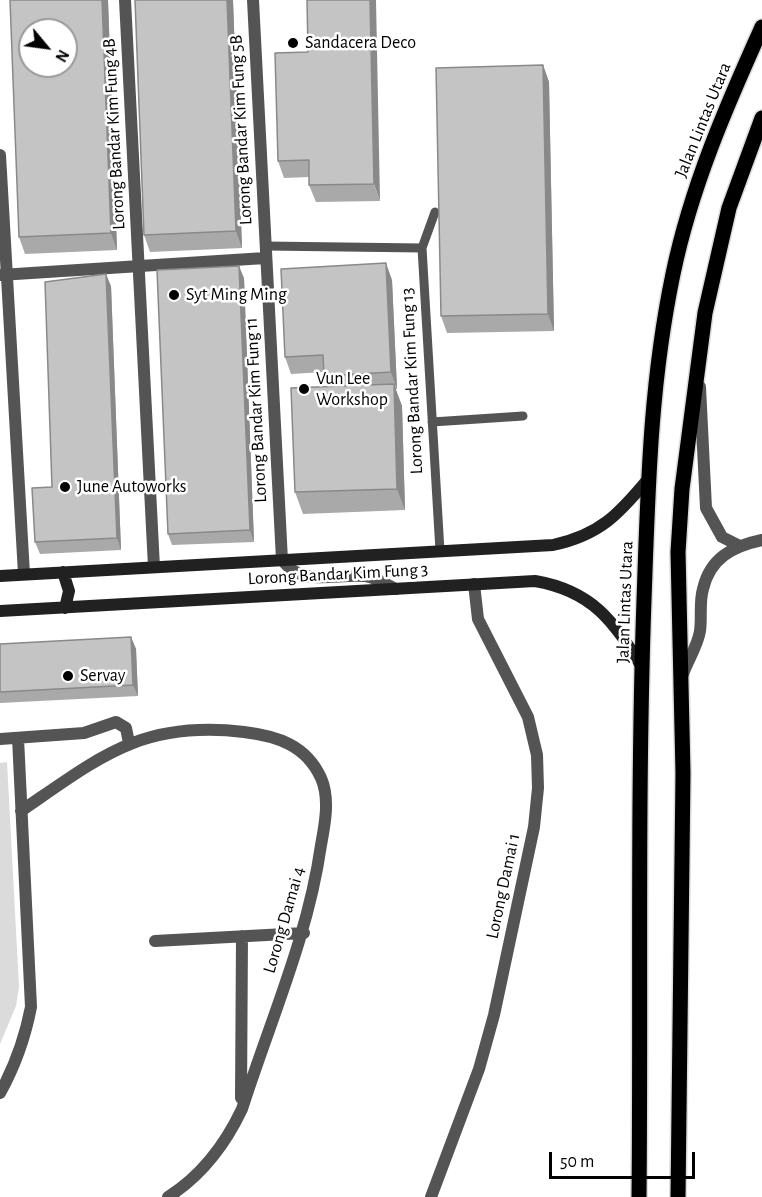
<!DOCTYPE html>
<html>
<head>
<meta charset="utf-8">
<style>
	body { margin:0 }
	#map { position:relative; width:762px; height:1197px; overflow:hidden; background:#fff; font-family:"Alegreya Sans",sans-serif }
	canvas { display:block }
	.north { position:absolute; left:18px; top:18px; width:60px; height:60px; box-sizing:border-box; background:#fff; border:2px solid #999; border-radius:50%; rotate:119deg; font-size:16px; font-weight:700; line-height:24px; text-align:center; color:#000 }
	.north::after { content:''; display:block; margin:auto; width:21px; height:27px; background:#000; clip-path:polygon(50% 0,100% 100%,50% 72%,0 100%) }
	.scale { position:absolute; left:549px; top:1152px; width:146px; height:27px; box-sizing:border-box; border:3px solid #000; border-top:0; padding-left:8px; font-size:18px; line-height:21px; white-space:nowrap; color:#000; -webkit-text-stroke:4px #fff; paint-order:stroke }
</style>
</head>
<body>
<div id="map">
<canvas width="762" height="1197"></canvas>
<div class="north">N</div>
<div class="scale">50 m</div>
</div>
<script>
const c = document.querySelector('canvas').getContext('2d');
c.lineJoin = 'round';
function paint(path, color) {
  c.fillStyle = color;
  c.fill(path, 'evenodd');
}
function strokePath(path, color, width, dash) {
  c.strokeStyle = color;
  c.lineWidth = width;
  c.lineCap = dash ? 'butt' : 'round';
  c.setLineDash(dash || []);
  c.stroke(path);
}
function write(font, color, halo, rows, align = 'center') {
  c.font = font + ' "Alegreya Sans",sans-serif';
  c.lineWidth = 5;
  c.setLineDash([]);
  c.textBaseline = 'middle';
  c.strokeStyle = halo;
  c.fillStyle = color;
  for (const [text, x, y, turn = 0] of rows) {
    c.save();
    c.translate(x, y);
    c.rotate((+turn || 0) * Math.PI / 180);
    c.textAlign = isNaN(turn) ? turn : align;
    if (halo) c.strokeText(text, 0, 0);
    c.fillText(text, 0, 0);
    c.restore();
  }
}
const green = new Path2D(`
	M 7,762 L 19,987 L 16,1006 L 0,1044 L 0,763 Z`);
const service = new Path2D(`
	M 435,212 L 422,248 L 440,551
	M 265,246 L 422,248
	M 432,422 L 523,416`);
const minor = new Path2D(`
	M 125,0 L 154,567
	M 253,0 L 282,560 C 303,588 336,573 365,576 C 375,577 387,585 396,589
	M 0,155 L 24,574
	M 0,275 L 265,258
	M 700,387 L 706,508 L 722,537 L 738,545
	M 683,674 C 688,660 698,645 700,631 C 702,617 699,603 703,589 C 710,558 733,546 762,540
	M 0,739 L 84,733 L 116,722 L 126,728 L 129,743
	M 21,811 C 100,757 142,720 244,732 C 277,736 306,745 321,778 C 330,798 325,824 321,845 C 308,937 270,1021 242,1109 C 225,1145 201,1176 168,1197
	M 155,941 L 304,933
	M 0,1093 C 15,1066 25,1038 31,1007 L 18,738
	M 241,1098 L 242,936
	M 431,1197 L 479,1069 L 494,1015 L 534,827 L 538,788 L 537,755 L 528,717 L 478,619 L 474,584`);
const secondary = new Path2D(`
	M 63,572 L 69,591 L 65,608
	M 0,576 L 553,545 C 600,535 619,514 649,478
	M 0,611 L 535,581 C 593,591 613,621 642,667`);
const primary = new Path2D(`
	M 639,1197 C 641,998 637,799 644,600 C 648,488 650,384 673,274 C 691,187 726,107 762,27
	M 678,1197 L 683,773 L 678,552 L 682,489 L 705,313 L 729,208 L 762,118`);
const wall = new Path2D(`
	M 108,0 L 117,250 L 25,254 L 19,237 Z
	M 135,0 L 233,0 L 242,248 L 150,252 L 144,235 Z
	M 307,0 L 380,201 L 316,202 L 309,185 L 309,177 L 284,178 L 278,161 L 308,52 Z
	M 543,65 L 549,82 L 554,331 L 447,333 L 441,316 Z
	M 244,278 L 254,542 L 172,545 L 168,534 Z
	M 392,280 L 397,389 L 395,389 L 402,406 L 405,510 L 303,514 L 295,492 L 328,387 L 324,376 L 324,372 L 291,374 L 285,357 Z
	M 111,286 L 121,550 L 40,554 L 35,542 Z
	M 131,637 L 136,649 L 138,696 L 0,703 L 0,644 Z`);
const shadedWall = new Path2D(`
	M 102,0 L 108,0 L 117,250 L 111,233 Z
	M 227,0 L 233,0 L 242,248 L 236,231 Z
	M 370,0 L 376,0 L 380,201 L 374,184 Z
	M 543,65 L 549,82 L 554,331 L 548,314 Z
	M 386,263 L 392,280 L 397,389 L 391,372 Z
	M 239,266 L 244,278 L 254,542 L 250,530 Z
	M 106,274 L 111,286 L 121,550 L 117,538 Z
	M 394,384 L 402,406 L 405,510 L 397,489 Z
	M 131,637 L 136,649 L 138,696 L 133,685 Z`);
const building = new Path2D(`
	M 10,0 L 102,0 L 111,233 L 19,237 ZM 30,30 L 66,30 L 66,66 L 30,66 Z
	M 135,0 L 227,0 L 236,231 L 144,235 Z
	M 307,0 L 370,0 L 374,184 L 309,185 L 309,160 L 278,161 L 275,53 L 308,52 Z
	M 543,65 L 548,314 L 441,316 L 436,68 Z
	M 386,263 L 391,372 L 324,376 L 323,355 L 285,357 L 281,269 Z
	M 239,266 L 250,530 L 168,534 L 157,270 Z
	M 106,274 L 117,538 L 35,542 L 32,488 L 52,487 L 45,282 Z
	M 394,384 L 397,489 L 295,492 L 291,388 Z
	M 131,637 L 133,685 L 0,692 L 0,644 Z`);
const markers = [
	[293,43,6,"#000"],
	[174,295,6,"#000"],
	[304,389,6,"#000"],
	[65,487,6,"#000"],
	[68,676,6,"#000"]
];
const poiNames = [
	["Sandacera Deco",305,43],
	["Syt Ming Ming",186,295],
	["Vun Lee",316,379],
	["Workshop",316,400],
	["June Autoworks",77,487],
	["Servay",80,676]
];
const streetNames = [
	["Jalan Lintas Utara",703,120,-68],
	["Lorong Bandar Kim Fung 5B",241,130,-93],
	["Lorong Bandar Kim Fung 4B",114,134,-93],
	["Lorong Bandar Kim Fung 13",412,381,-93],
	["Lorong Bandar Kim Fung 11",256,410,-93],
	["Lorong Bandar Kim Fung 3",338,574,-3],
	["Jalan Lintas Utara",625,602,-88],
	["Lorong Damai 1",503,886,-78],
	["Lorong Damai 4",284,920,-74]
];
paint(green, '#dbdbdb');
strokePath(primary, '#dbdbdb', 18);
strokePath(service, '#545454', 9);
strokePath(minor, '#545454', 12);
strokePath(secondary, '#212121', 12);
strokePath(primary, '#000', 15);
paint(wall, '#a9a9a9');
paint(shadedWall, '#898989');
paint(building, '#c4c4c4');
strokePath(building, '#898989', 1.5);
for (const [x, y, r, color] of markers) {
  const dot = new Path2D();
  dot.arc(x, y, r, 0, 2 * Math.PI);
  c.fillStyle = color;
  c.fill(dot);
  strokePath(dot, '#fff', 2);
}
write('18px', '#000', '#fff', poiNames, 'left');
write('18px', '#000', '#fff', streetNames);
</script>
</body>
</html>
